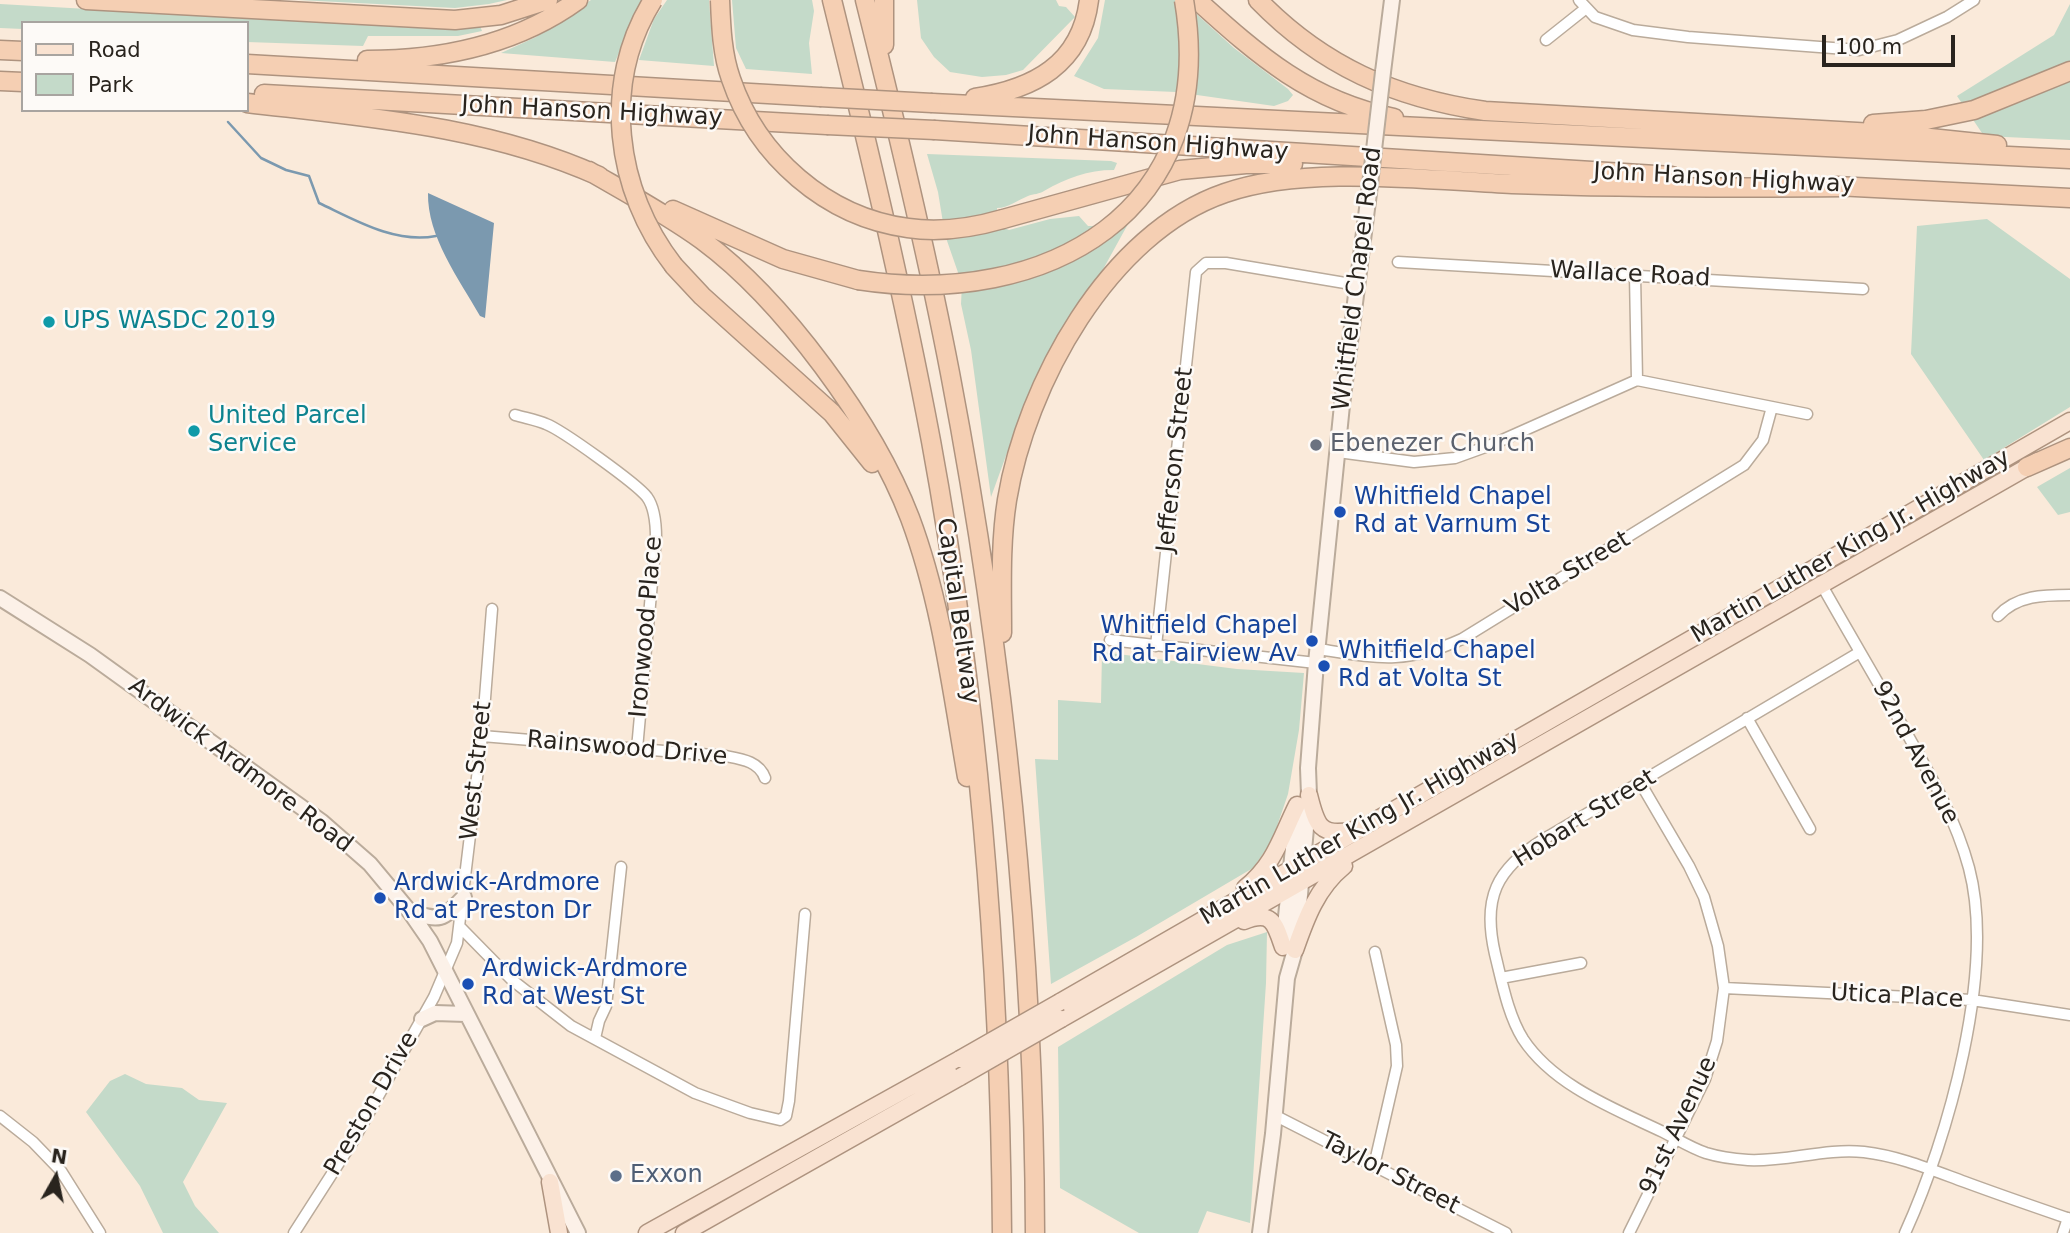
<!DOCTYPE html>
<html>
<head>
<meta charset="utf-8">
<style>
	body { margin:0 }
	#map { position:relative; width:2070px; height:1233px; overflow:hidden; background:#faeada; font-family:"DejaVu Sans",sans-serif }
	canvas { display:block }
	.legend { position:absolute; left:21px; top:21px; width:228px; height:91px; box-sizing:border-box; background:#fdfaf7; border:2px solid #a8a4a0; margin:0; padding:9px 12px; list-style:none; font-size:21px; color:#29241e }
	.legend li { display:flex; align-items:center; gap:14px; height:35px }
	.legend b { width:35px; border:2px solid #a8a4a0 }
	.north { position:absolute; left:21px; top:1142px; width:70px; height:70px; -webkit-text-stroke:5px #fdfaf7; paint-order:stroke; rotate:9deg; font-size:19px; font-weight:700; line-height:28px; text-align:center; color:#29241e }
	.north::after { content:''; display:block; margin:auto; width:24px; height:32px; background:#29241e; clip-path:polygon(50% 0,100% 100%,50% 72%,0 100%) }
	.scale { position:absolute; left:1822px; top:35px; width:133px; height:32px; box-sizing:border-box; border:4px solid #29241e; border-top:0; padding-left:9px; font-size:21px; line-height:24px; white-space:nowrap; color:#29241e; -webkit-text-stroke:5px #fdfaf7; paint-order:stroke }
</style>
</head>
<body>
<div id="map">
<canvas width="2070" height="1233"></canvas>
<ul class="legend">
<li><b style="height:9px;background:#f9e2d1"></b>Road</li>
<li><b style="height:19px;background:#c4dac9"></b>Park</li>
</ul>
<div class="north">N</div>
<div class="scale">100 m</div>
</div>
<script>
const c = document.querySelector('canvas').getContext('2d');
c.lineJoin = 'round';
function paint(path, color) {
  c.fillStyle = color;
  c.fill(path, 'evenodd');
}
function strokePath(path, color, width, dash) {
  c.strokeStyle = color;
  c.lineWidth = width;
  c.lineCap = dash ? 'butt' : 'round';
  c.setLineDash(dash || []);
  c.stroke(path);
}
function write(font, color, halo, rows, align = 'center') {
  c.font = font + ' "DejaVu Sans",sans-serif';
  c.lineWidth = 5;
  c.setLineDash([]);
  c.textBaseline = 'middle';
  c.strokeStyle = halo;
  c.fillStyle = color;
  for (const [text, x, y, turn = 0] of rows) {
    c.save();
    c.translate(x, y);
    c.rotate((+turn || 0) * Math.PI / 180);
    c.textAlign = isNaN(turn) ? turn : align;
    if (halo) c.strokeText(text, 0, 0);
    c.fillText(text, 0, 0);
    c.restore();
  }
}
const green = new Path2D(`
	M 299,0 L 507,0 L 489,4 L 455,8 Z
	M 591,0 L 642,0 L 615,62 L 501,53 L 536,37 Z
	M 667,0 L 709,0 L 714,66 L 639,60 L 654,19 Z
	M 732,0 L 812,0 L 814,11 L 809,43 L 812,74 L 746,69 L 736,48 Z
	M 917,0 L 1056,0 L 1059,6 L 1066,7 L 1075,17 L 1023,70 L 1006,75 L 982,77 L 950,72 L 934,57 L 921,38 Z
	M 1105,0 L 1181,0 L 1234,48 L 1288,89 L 1293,95 L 1288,101 L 1274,106 L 1176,92 L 1104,89 L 1074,76 L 1098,38 Z
	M 0,4 L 438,29 L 480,26 L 482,31 L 458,36 L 368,36 L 363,46 L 247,42 L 247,23 L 23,23 L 23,29 L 0,28 Z
	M 2070,4 L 2070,140 L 1984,136 L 1957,96 L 2054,35 Z
	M 927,154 L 1111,161 L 1117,163 L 1114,170 C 1087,170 1067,178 1044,191 C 1040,194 1033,194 1028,196 C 1018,200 1008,208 997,208 L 997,215 L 1002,227 L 1009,230 L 1050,219 L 1079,216 L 1088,226 C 1103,226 1114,220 1128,224 L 1090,293 L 1074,314 L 1024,406 L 991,497 L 971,350 L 961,304 L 962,284 L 945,235 L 938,192 Z
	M 1987,219 L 2070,279 L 2070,407 L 1984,460 L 1911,354 L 1917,226 Z
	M 2070,468 L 2070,512 L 2058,515 L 2037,487 Z
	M 1102,652 L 1237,669 L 1304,673 L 1299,730 L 1288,794 L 1272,841 L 1253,868 L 1136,937 L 1051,984 L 1035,759 L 1058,760 L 1058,700 L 1101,703 Z
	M 1267,932 L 1266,983 L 1250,1223 L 1207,1211 L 1198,1233 L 1139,1233 L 1060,1188 L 1058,1047 L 1227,945 Z
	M 125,1074 L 146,1084 L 182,1088 L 199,1100 L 227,1103 L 183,1182 L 195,1206 L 219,1233 L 163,1233 L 140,1186 L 86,1112 L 110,1081 Z`);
const water = new Path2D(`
	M 428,193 L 494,223 L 485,318 L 480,316 C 459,279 427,236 428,193 Z`);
const stream = new Path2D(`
	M 228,122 L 261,158 L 286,170 L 309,176 L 319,203 C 355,220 395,244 436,236`);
const street = new Path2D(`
	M 1579,0 L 1595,17 L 1633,30 L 1688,37 L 1859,50 L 1898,40 L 1947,17 L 1974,0
	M 1546,40 L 1585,9
	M 1398,262 L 1863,289
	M 1635,275 L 1637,380
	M 515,415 C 525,418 537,420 546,424 C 562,430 637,484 647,497 C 655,508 656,525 656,538 L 637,749
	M 1338,452 L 1414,462 L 1455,458 L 1491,445 L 1637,380 L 1807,414
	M 1820,582 C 1847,630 1875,677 1902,725 C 1928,771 1955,816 1969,868 C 1996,970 1948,1139 1905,1233
	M 1998,616 C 2017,595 2044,595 2070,595
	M 1110,640 L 1316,663
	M 1156,646 L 1196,272 L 1206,263 L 1226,263 L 1357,285
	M 1318,649 C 1377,658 1405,665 1462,639 L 1744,465 L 1763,440 L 1772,407
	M 1860,652 L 1544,839 C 1496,869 1482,898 1495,954 C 1502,982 1508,1015 1523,1039 C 1554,1086 1615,1109 1663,1132 C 1677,1139 1691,1148 1706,1153 C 1719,1157 1734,1159 1748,1160 C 1787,1162 1824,1148 1864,1152 C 1899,1156 1932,1170 1965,1182 C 2000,1195 2035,1207 2070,1219
	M 1747,718 L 1810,829
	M 482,736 L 725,756 C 741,759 759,761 765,778
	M 460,927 L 512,980 L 571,1026 L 695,1093 L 750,1113 L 780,1120 L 786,1116 L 789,1101 L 805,914
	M 1501,978 L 1581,963
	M 1724,988 L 1972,1000 L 2070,1015
	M 595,1038 L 599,1021 L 606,1006 L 621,867
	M 1274,1115 L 1506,1233
	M 0,1116 L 33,1142 L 61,1171 L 100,1233
	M 1374,1166 L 1397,1066 L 1396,1045 L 1375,952
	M 294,1233 L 353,1141 L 434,997 L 457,943 L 482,736 L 492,609
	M 1629,1233 L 1705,1079 L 1717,1041 L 1724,988 L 1718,946 L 1704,897 L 1689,866 L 1641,784
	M 2063,1233 L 2068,1218`);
const secondary = new Path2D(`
	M 1383,72 L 1392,0
	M 0,598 L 90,655 L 322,822 L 370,864 L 410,912 L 430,941 L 578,1233
	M 410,912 C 442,921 441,921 464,897
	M 1283,946 L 1297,809
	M 422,1019 L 435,1013 L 466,1014
	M 1260,1233 L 1273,1134 L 1287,978 L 1295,950 L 1309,795 L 1308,768 L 1316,663 L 1342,405 L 1369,193`);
const primary = new Path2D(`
	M 1309,795 C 1316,823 1319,838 1353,830
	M 1245,888 C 1275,864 1281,837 1297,805
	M 1244,921 C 1272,910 1275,923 1283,947
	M 1295,950 C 1306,918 1317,888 1344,866
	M 1060,1002 L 2070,421
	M 1061,1019 L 2038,461
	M 550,1182 L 559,1233
	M 647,1233 L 960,1059
	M 684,1233 L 960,1077`);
const highway = new Path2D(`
	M 86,0 L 455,20 L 501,15 L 548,0
	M 832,0 C 868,146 903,292 931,441 C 979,702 1000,968 1002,1233
	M 865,0 C 896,124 926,248 950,373 C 1004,656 1034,944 1035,1233
	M 1197,0 C 1259,56 1310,101 1394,118
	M 1258,0 C 1322,66 1395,98 1485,111 L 1892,134 L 1997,145
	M 884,45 L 884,0
	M 0,50 L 23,51
	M 367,60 C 442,60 516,45 578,0
	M 247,64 L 820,97
	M 0,81 L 23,82
	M 264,94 L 827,125
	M 975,98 C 1033,89 1081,65 1089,0
	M 247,103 C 366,117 488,126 599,176
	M 932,103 L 2070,159
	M 1873,124 L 1926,120 L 1974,110 L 2070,71
	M 935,130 L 1672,176
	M 589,171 C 627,193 666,214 702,240 C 783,300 874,424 910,518 C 941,601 952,690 967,777
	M 1836,186 L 2070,198
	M 673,210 L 783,259 L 858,280
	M 1003,219 L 1180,170 L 1246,164 L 1293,164
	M 674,266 L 702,296 L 832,413 L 872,463
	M 2027,467 L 2070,448
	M 1002,633 C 1002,589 1000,544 1007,500 C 1026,385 1108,233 1225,193 C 1305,165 1426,180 1512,184 C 1624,188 1735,188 1847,187`);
const secondaryBridge = new Path2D(`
	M 1369,193 L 1383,72`);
const primaryBridge = new Path2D(`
	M 960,1059 L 1060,1002
	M 960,1077 L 1061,1019`);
const highwayBridge = new Path2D(`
	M 653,0 C 601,83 615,191 674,266
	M 720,0 C 721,26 722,54 731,79 C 757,156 826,217 908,228 C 941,233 972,228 1003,219
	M 820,97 L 932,103
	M 827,125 L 935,130
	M 858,280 C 1047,309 1220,211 1184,0`);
const markers = [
	[49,322,7,"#0f9aa8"],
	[194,431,7,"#0f9aa8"],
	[1316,445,7,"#6b7280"],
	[1340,512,7,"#1a4fb4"],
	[1312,641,7,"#1a4fb4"],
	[1324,666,7,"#1a4fb4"],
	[380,898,7,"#1a4fb4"],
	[468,984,7,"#1a4fb4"],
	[616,1176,7,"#5c6f8a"]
];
const streetNames = [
	["John Hanson Highway",592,112,3],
	["John Hanson Highway",1158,144,4],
	["John Hanson Highway",1724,179,3],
	["Wallace Road",1630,275,3],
	["Whitfield Chapel Road",1358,279,-83],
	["Jefferson Street",1176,460,-84],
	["Martin Luther King Jr. Highway",1851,547,-30],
	["Volta Street",1568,574,-31],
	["Capital Beltway",957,611,82],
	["Ironwood Place",647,627,-85],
	["Rainswood Drive",627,749,5],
	["92nd Avenue",1915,753,62],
	["Ardwick Ardmore Road",240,766,37],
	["West Street",477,771,-84],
	["Hobart Street",1585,819,-32],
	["Martin Luther King Jr. Highway",1360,829,-30],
	["Utica Place",1897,997,3],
	["Preston Drive",372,1104,-60],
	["91st Avenue",1679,1126,-65],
	["Taylor Street",1390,1174,27]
];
const cultureNames = [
	["UPS WASDC 2019",63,322],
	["United Parcel",208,417],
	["Service",208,445]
];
const worshipNames = [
	["Ebenezer Church",1330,445]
];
const transitNames = [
	["Whitfield Chapel",1354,498],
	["Rd at Varnum St",1354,526],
	["Whitfield Chapel",1298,627,"right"],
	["Rd at Fairview Av",1298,655,"right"],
	["Whitfield Chapel",1338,652],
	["Rd at Volta St",1338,680],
	["Ardwick-Ardmore",394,884],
	["Rd at Preston Dr",394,912],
	["Ardwick-Ardmore",482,970],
	["Rd at West St",482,998]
];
const serviceNames = [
	["Exxon",630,1176]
];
paint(green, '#c4dac9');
paint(water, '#7b99af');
strokePath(stream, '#7b99af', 2.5);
strokePath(street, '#baab9b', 13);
strokePath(secondary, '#baab9b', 18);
strokePath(primary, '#ae937f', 19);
strokePath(highway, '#ae937f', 21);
strokePath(street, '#fff', 10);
strokePath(secondary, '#fcf1e8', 14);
strokePath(primary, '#f9e2d1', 16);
strokePath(highway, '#f5cfb3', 18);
strokePath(secondaryBridge, '#baab9b', 18, []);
strokePath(primaryBridge, '#ae937f', 19, []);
strokePath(highwayBridge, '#ae937f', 21, []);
strokePath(secondaryBridge, '#fcf1e8', 14);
strokePath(primaryBridge, '#f9e2d1', 16);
strokePath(highwayBridge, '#f5cfb3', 18);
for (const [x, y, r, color] of markers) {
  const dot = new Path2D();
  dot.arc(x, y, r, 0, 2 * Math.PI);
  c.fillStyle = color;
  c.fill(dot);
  strokePath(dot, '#fdfaf7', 2.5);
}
write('24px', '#29241e', '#fdfaf7', streetNames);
write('24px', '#0d838f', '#fdfaf7', cultureNames, 'left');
write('24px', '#5b616d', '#fdfaf7', worshipNames, 'left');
write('24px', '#164399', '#fdfaf7', transitNames, 'left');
write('24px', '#4e5e75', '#fdfaf7', serviceNames, 'left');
</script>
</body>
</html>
